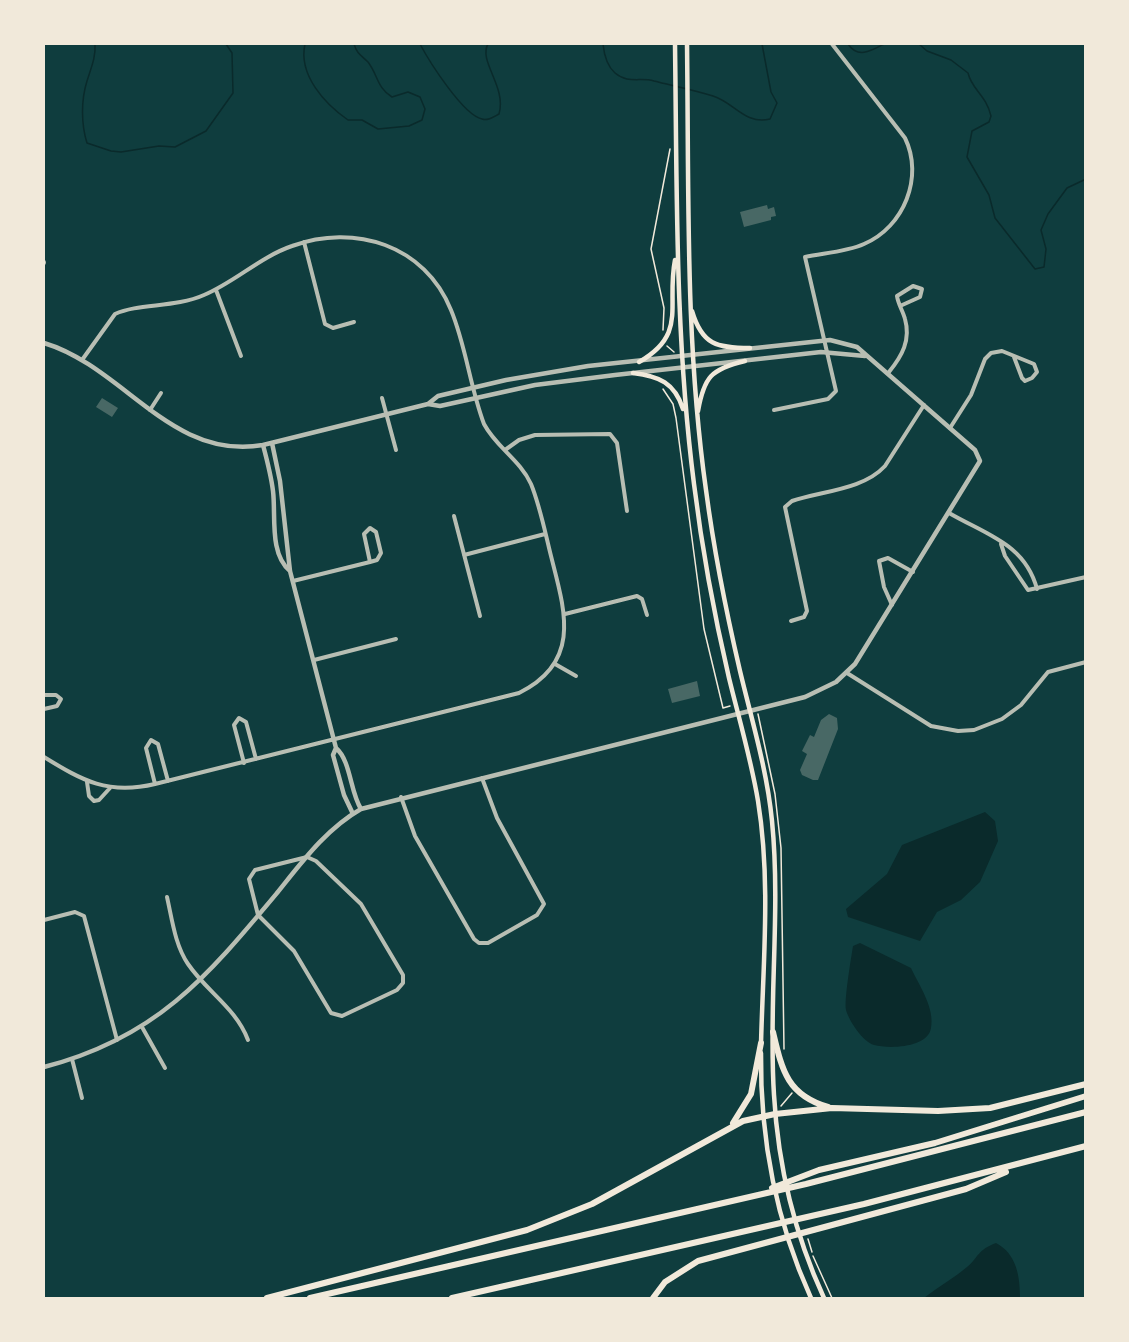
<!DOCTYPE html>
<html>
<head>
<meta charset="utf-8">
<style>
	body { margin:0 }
	#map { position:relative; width:1129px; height:1342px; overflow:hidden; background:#0f3d3e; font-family:"DejaVu Sans",sans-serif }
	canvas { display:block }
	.frame { position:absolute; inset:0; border:45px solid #f1e9da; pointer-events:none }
</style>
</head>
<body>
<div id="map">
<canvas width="1129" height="1342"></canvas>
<div class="frame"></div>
</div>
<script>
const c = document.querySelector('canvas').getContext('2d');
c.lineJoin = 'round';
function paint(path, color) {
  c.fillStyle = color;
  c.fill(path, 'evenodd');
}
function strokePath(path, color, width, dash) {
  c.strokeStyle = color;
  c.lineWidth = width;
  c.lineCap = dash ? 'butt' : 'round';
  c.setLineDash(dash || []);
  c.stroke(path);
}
const water = new Path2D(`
	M 985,812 L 995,821 L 998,841 L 980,882 L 961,900 L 937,912 L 920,941 L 848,917 L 846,909 L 887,874 L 902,845 Z
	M 860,943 L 911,968 C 919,985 935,1008 931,1028 C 928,1048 889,1049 874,1045 C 863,1042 849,1021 846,1010 C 844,1000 851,959 853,946 Z
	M 996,1243 C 1017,1254 1020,1277 1020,1298 L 924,1298 C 938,1287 954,1278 967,1267 C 979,1257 977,1250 996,1243 Z`);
const stream = new Path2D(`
	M 95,44 C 96,57 91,68 87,81 C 81,100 81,124 87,143 L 111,151 L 121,152 L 159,146 L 175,147 L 206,131 L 233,93 L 232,53 L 226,44
	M 305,44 C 298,75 325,104 348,120 L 362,120 L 378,129 L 409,126 L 422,120 L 425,109 L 420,97 L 408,92 L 392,97 C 377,88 378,75 368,62 C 361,55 357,54 354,44
	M 420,44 C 429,61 463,115 482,119 C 488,121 493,117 499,114 C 507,87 478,61 488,44
	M 603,44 C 604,54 607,66 615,73 C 628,84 640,77 654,81 C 674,86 694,90 713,96 C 735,103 745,125 770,119 L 777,103 L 771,92 L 762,44
	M 848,44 C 858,59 871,51 884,44
	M 919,44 L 927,51 L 951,60 L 968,73 C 972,90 986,95 991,116 L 989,122 L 972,131 L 967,157 L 989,195 L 995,218 L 1035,269 L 1044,267 L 1046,249 L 1041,230 L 1048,214 L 1067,188 L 1086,179`);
const building = new Path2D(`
	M 767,205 L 768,209 L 774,207 L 776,216 L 771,217 L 771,220 L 744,227 L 740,212 Z
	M 102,398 L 118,408 L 112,417 L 96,407 Z
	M 697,681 L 700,696 L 672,703 L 668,689 Z
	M 829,714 L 837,718 L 838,729 L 818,780 L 813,780 L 802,775 L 800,770 L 807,754 L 802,751 L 810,735 L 814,737 L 821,720 Z`);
const path = new Path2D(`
	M 663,330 L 664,308 L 651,249 L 670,149
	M 667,346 L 674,352
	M 663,389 L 673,404 L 676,418 L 704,629 L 723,708 L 730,706
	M 758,714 L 775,794 L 781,848 L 784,1049
	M 781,1106 L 792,1093
	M 808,1239 L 812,1252
	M 813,1256 L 832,1298`);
const minor = new Path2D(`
	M 304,242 L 325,324 L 333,328 L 354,322
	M 44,262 L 44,263
	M 216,290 L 241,356
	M 889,372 C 902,356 911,340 905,319 C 903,311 898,304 897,296 L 913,286 L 922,289 L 920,297 L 900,306
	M 382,398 L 396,450
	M 150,410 L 161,393
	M 774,410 L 828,399 L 836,391 L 805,257 C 824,253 846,252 864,244 C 904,227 924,177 905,138 L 832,44
	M 950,428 L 971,395 L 985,359 L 991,353 L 1002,351 L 1034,364 L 1037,372 L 1032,378 L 1025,381 L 1022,378 L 1014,357
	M 505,450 L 519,440 L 535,435 L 610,434 L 617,443 L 627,511
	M 949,513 C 987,535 1025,544 1037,589
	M 454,516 L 480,616
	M 1001,544 L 1005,556 L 1028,590 L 1086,577
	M 464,555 L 545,534
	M 293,581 L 370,562 L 377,560 L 381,553 L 376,532 L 370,528 L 364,534 L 370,562
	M 892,605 L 884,587 L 879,561 L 888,558 L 913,572
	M 565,614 L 637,596 L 642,599 L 647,615
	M 791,621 L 804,617 L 807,611 L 785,507 L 792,501 C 821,491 863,490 885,466 L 924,405
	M 314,660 L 396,639
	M 555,664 L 576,676
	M 847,673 L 931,726 L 958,731 L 974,730 L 1002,719 L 1021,705 L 1048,672 L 1086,662
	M 44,695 L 56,695 L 61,699 L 57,706 L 44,709
	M 44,757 C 83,781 108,795 155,784 L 519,693 C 582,662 565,611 551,556 C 545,532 540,506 531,484 C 520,460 496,447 484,424 C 470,387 466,346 451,310 C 425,245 354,223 292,246 C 260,257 235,282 204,295 C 175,308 139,303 115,314 L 82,360
	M 244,763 L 234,725 L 239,718 L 246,722 L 256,759
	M 87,782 L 89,796 L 94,801 L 99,800 L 110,788
	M 155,784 L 146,748 L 151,740 L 158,744 L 168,781
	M 401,797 L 415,836 L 474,939 L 479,943 L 488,943 L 537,915 L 544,904 L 497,818 L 482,778
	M 307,857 L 316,861 L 361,904 L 403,975 L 403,983 L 397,990 L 342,1016 L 331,1013 L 294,951 L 258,915 L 249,879 L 255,870 Z
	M 167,897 C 172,919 175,945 188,964 C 207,992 236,1008 248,1040
	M 44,920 L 75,912 L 84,916 L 117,1040
	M 142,1027 L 165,1068
	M 72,1059 L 82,1098`);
const tertiary = new Path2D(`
	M 44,343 C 124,367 171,461 263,445 L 428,404 L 438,396 L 506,380 L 588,366 L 830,340 L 857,347 L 975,450 L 980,461 L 855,664 L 836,682 L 805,697 L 361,809 C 326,829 302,862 277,893 C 206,978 156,1038 44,1067
	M 428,404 L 440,406 L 535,385 L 615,375 L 821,352 L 865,356
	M 272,443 L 280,481 L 290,571 L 336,748 C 351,761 350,792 361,809
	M 263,445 C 267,460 271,475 273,491 C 276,515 269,554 290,571
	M 336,748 L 333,755 L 344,795 L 353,814`);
const secondary = new Path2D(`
	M 675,44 C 677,191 675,337 694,484 C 702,549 714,614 729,678 C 739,719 751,759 758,801 C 771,881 763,964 761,1044
	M 687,44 C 689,192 685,342 706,490 C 714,551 726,611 740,671 C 752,721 767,770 772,821 C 781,912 768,1004 774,1095 C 778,1165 795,1235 824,1298
	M 692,311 C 702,345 717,348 750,348
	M 639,362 C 688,334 666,306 675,260
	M 633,373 C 659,376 675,383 683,409
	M 698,411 C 704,377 711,369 745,361
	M 761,1053 C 760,1138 776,1221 811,1298`);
const motorway = new Path2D(`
	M 773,1032 C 782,1070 787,1095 828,1107
	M 733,1123 L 751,1094 L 761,1043
	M 772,1188 L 819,1170 L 935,1143 L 1086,1096
	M 267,1298 L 527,1230 L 592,1204 L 743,1121 L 775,1114 L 832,1108 L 938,1111 L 990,1108 L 1086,1084
	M 310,1298 L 806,1184 L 1086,1112
	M 452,1298 L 864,1204 L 1086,1146
	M 653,1298 L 665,1282 L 698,1261 L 966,1189 L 1006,1172`);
paint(water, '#0a2a2b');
strokePath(stream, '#0a2a2b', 1.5);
paint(building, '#486865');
strokePath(path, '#f1e9da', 1.5);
strokePath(minor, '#b8beb3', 4);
strokePath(tertiary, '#b8beb3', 4.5);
strokePath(secondary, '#f1e9da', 4.5);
strokePath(motorway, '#f1e9da', 6);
</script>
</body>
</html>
